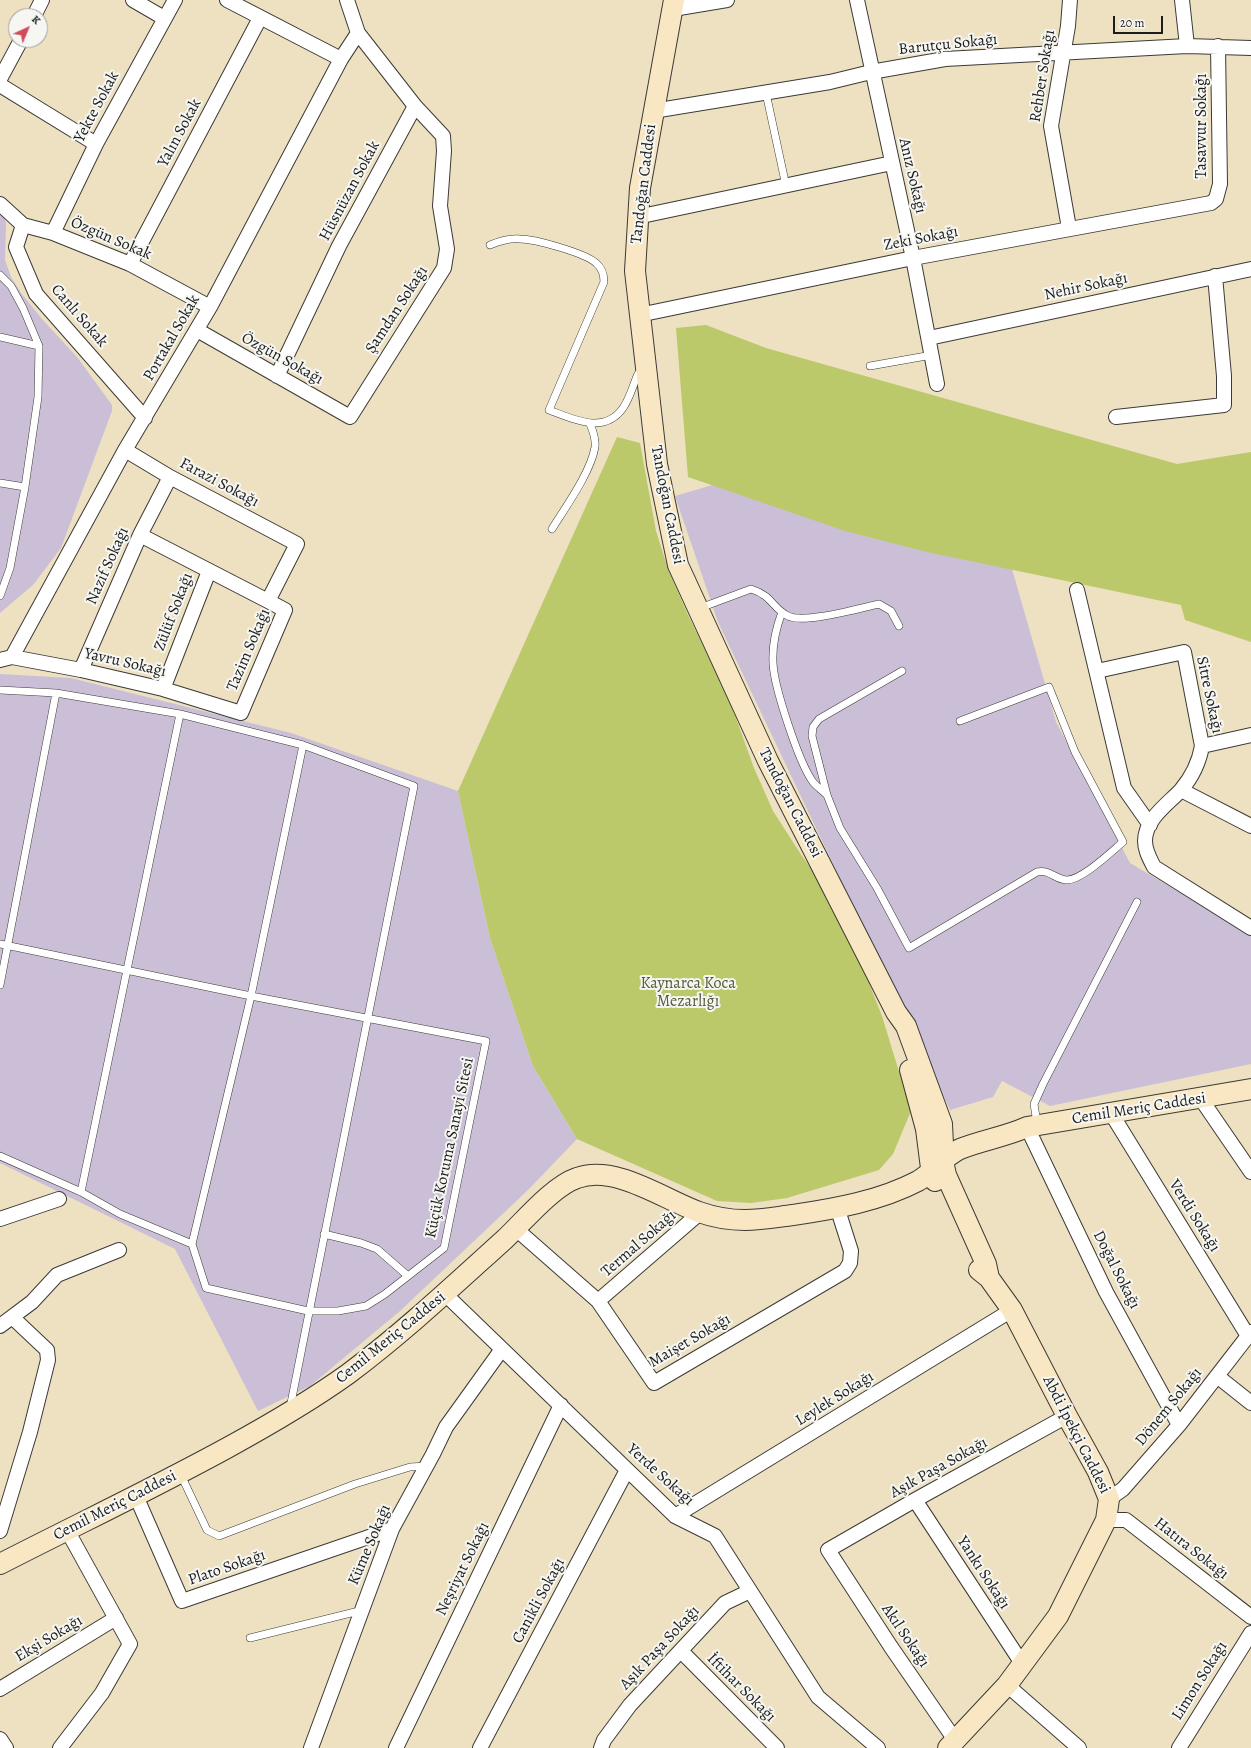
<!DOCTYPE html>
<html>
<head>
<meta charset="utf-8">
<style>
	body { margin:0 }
	#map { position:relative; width:1251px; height:1748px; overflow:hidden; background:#ede1c1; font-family:Alegreya,serif }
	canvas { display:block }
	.north { position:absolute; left:8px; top:8px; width:40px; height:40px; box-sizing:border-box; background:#f6f6f2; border:1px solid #9f9f9c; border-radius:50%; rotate:44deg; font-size:11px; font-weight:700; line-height:16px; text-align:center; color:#1c1c1c }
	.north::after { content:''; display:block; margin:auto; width:14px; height:18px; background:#d1495b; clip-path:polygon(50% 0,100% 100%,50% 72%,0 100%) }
	.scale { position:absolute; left:1113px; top:16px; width:50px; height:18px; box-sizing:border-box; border:2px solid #1c1c1c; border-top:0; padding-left:5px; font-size:12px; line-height:14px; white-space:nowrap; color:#1c1c1c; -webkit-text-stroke:3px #f6f6f2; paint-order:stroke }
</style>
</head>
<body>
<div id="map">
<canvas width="1251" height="1748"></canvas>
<div class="north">K</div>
<div class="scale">20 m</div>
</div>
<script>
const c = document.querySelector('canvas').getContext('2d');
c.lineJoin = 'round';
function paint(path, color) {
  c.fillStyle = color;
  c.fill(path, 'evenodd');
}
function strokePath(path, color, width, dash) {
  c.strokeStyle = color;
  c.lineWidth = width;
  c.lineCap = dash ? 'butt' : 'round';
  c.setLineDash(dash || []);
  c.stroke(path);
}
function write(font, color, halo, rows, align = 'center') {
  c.font = font + ' Alegreya,serif';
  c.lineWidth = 4;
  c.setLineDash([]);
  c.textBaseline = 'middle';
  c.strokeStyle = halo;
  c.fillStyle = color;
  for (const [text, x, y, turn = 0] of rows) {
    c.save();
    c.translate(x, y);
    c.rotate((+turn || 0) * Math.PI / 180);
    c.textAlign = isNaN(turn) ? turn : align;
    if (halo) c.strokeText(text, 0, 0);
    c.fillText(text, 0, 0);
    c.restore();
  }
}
const industrial = new Path2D(`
	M 0,209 L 4,215 L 6,224 L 5,260 L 11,277 L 21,293 L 42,319 L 77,357 L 112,405 L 112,411 L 61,548 L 33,585 L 0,613 Z
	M 716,484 L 865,536 L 1012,569 L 1056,722 L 1130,863 L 1251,935 L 1251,1064 L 1050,1106 L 1002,1081 L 993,1097 L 950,1110 L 718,622 L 675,496 Z
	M 0,674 L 71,678 L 291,733 L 458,791 L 490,938 L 533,1066 L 577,1139 L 528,1190 L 400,1311 L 310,1386 L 258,1411 L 175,1249 L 0,1163 Z`);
const green = new Path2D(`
	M 706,325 L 766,348 L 1177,464 L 1251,452 L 1251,642 L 1185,620 L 1181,605 L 927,552 L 845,531 L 688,477 L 676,328 Z
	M 617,437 L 640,443 L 656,531 L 668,569 L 688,615 L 728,696 L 754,768 L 773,811 L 802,856 L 829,893 L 852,940 L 882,1016 L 911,1111 L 893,1154 L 879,1170 L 787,1198 L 751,1203 L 717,1201 L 577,1139 L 533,1066 L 490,938 L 458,791 Z`);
const lane = new Path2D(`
	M 766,93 L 786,186
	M 490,245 C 500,241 509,238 520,239 C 535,239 585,253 596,263 C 602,268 604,274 604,282 L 549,410 C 573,419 604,435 623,408 C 630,398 633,385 638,374 L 642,370
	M 0,275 L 11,286 L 23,308 L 39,346 L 38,397 L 25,487 L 10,568 L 0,596
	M 0,337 L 39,346
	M 870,366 L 932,355
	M 0,483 L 25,487
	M 552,529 C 565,508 591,472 595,447 C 596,439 593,431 590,424
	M 700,608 L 751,589 C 773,596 772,608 788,616 C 804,624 860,608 879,604 L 891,611 L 899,626
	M 782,612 C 776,628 772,645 773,663 C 774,687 799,763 813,782 C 817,787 823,791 827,795
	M 902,671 L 819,719 L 813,727 L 812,736 L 827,795 L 840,828 L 877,888 L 909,948 L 1037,872 C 1049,869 1055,879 1066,880 C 1081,881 1111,852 1123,842 L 1075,752 L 1049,687 L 960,721
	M 0,690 L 56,693 L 180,714 L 303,745 L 414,786 L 290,1408
	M 0,944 L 251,996 L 486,1041 L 444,1248 L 385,1294 L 366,1306 L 338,1311 L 308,1311 L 206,1288 L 192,1244 L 120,1214 L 81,1192 L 0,1156
	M 0,985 L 56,693
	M 1037,1123 L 1034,1104 L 1043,1084 L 1137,902
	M 81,1192 L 180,714
	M 324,1234 L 361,1243 L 377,1249 L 408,1276
	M 192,1244 L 251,996 L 303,745
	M 180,1473 L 207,1530 L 219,1536 L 355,1484 L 410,1467 L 427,1466
	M 250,1638 L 355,1612 L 361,1614`);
const street = new Path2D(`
	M 133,0 L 164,18
	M 227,0 L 341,59
	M 857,0 L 913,258 L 937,384
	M 1182,0 L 1187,46
	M 673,9 L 727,0
	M 34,16 L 42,0
	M 0,79 L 21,40
	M 0,85 L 96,144
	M 653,111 L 830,82 L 871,72 L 945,59 L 1187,46 L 1251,48
	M 0,204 L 23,225 L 53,233 L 130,264 L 210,307
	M 637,217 L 892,163
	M 23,225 L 16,247 L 36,294 L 145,418
	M 1069,228 L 1051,126 L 1068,26 L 1070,0
	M 53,233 L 96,144 L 175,0
	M 130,264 L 260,18
	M 639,315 L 913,258 L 1211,203 L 1216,199 L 1220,184 L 1218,46
	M 197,330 L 350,417 L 444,268 L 447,249 L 440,206 L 444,151 L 443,136 L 415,106
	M 929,338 L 1251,269
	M 277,376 L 339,246 L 415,106 L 358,33 L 347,0
	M 1116,417 L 1224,405 L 1224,376 L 1215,276
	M 140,535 L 268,601
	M 1077,590 L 1124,788 L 1150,825
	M 12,657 L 125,450 L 210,307 L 341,59 L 358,33
	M 0,660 L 12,657 L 81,670 L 163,689 L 241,713 L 285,610 L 268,601 L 297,544 L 170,477 L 125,450
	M 81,670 L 140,535 L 170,477
	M 1097,671 L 1184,652 L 1202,746 C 1199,763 1192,777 1181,790 C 1168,804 1145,819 1145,841 C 1145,851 1150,859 1154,867 L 1251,928
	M 163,689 L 209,571
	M 1202,746 L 1251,735
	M 1181,790 L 1251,826
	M 1201,1099 L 1251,1172
	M 1111,1113 L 1248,1336
	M 1027,1127 L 1106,1292 L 1179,1425
	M 0,1219 L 59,1199
	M 516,1229 L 598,1301 L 654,1383 L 845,1271 L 850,1263 L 851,1251 L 837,1207
	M 445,1294 L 675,1516 L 715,1536 L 818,1697 L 878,1748
	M 598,1301 L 701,1212
	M 0,1326 L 32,1302 L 57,1275 L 119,1250
	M 1217,1376 L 1251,1403
	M 136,1496 L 182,1601 L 392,1529
	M 1109,1499 L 1123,1489 L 1179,1425 L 1251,1332
	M 915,1500 L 1023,1665
	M 675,1516 L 1012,1310
	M 1106,1520 L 1126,1520 L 1251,1617
	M 0,1531 L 30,1432 L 48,1360 L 47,1350 L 12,1317
	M 681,1651 L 777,1748
	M 1007,1685 L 1079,1748
	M 0,1689 L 116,1618
	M 0,1739 L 6,1748
	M 955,1740 L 891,1647 L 828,1550 L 915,1500 L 1067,1416
	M 60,1748 L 102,1693 L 130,1644 L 67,1530
	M 311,1748 L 392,1529 L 433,1454 L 446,1427 L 502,1349
	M 396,1748 L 561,1405
	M 480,1748 L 627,1470
	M 601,1748 L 604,1740 L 630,1705 L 725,1603 L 750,1591
	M 1179,1748 L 1251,1633`);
const secondary = new Path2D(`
	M 674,0 L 640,188 L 635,271 L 657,464 L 678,565 L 768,761 L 896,1012 L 906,1026 L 942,1124 L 944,1166 L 946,1175 L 986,1264 L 989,1278
	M 910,1070 L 926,1129 L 931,1168 L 935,1181
	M 0,1564 C 76,1525 152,1489 227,1448 C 269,1425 309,1402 348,1374 C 403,1333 454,1285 505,1239 C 524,1221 553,1186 577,1178 C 615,1164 663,1199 699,1212 C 713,1217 730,1220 745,1220 C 761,1220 777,1217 793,1215 C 834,1209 880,1201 918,1181 C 934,1172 943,1157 960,1149 C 982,1140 1005,1137 1027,1127 L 1251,1089
	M 948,1748 L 1007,1685 L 1058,1616 L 1106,1520 L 1109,1499 L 1098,1472 L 1067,1416 L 1012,1310 L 989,1278 L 979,1270`);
const streetNames = [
	["Barutçu Sokağı",948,45,-6],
	["Rehber Sokağı",1043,76,-81],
	["Yekte Sokak",97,107,-62],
	["Tasavvur Sokağı",1202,126,-90],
	["Yalın Sokak",180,133,-62],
	["Anız Sokağı",912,176,77],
	["Tandoğan Caddesi",644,184,-83],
	["Hüsnüzan Sokak",350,191,-62],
	["Özgün Sokak",111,239,23],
	["Zeki Sokağı",921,239,-11],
	["Nehir Sokağı",1086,287,-12],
	["Şamdan Sokağı",397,310,-57],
	["Canlı Sokak",79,316,49],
	["Portakal Sokak",172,338,-60],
	["Özgün Sokağı",282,359,29],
	["Farazi Sokağı",219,483,28],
	["Tandoğan Caddesi",667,505,79],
	["Nazif Sokağı",108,566,-66],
	["Zülüf Sokağı",174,612,-69],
	["Tazim Sokağı",249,650,-67],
	["Yavru Sokağı",125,663,13],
	["Sitre Sokağı",1209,695,78],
	["Tandoğan Caddesi",790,803,63],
	["Cemil Meriç Caddesi",1139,1109,-9],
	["Küçük Koruma Sanayi Sitesi",450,1148,-78],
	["Verdi Sokağı",1194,1216,58],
	["Termal Sokağı",639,1244,-41],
	["Doğal Sokağı",1116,1270,63],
	["Cemil Meriç Caddesi",391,1338,-39],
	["Maişet Sokağı",690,1341,-30],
	["Leylek Sokağı",835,1399,-32],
	["Dönem Sokağı",1169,1407,-51],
	["Abdi İpekçi Caddesi",1076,1435,63],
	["Aşık Paşa Sokağı",939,1468,-29],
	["Yerde Sokağı",660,1475,42],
	["Cemil Meriç Caddesi",115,1506,-27],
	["Küme Sokağı",370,1545,-67],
	["Hatıra Sokağı",1191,1549,38],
	["Plato Sokağı",227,1568,-19],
	["Neşriyat Sokağı",463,1569,-64],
	["Yankı Sokağı",983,1573,57],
	["Canikli Sokağı",539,1601,-62],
	["Akıl Sokağı",905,1636,56],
	["Ekşi Sokağı",49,1639,-31],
	["Aşık Paşa Sokağı",660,1648,-47],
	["Limon Sokağı",1200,1681,-58],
	["İftihar Sokağı",741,1688,45]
];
const parkNames = [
	["Kaynarca Koca",688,984],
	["Mezarlığı",688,1002]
];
paint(industrial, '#cabfd7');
paint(green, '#bbc96b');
strokePath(lane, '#3b3a35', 8);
strokePath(street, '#3b3a35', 16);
strokePath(secondary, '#3b3a35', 22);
strokePath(lane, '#fff', 7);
strokePath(street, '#fff', 14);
strokePath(secondary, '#f9e7c3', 20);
write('16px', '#1c1c1c', '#f6f6f2', streetNames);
write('16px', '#545938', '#f6f6f2', parkNames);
</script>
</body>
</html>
